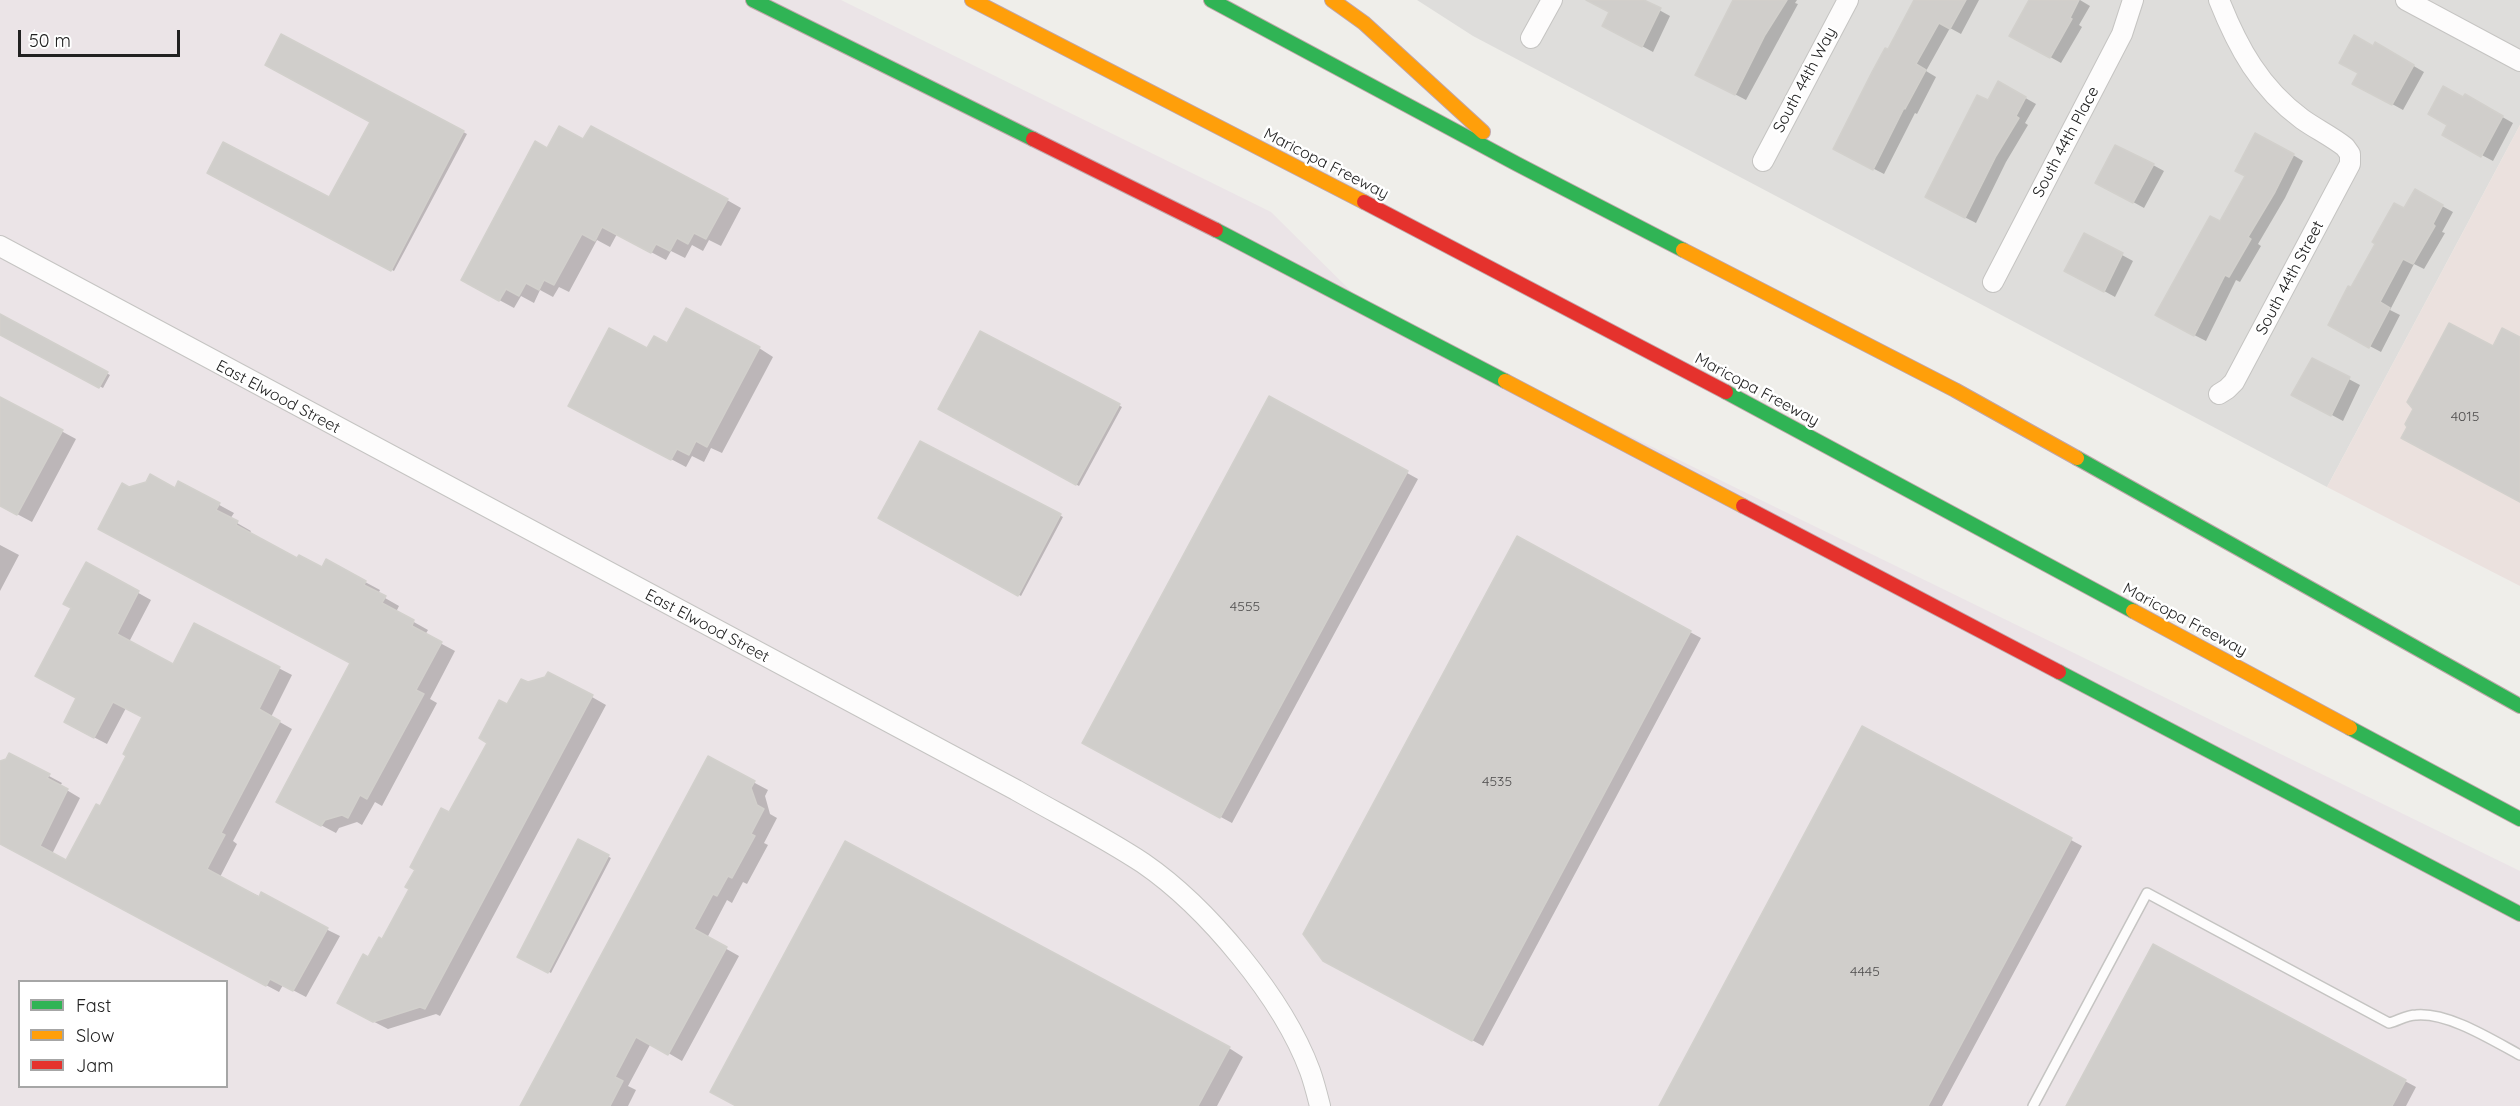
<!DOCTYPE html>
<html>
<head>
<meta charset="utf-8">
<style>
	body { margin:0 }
	#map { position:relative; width:2520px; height:1106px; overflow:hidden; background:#efeeea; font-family:Quicksand,sans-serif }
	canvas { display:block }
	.legend { position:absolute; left:18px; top:980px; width:210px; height:108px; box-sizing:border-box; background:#fff; border:2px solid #a6a6a6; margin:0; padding:8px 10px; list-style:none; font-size:18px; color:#212121 }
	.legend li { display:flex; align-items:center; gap:12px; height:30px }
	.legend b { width:30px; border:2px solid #a6a6a6 }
	.scale { position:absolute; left:18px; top:30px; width:162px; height:27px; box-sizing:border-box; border:3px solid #212121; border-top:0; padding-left:8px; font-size:18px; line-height:21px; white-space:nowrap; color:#212121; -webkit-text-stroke:4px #fff; paint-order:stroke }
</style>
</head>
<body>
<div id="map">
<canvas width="2520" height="1106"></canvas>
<ul class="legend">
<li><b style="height:8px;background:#30b455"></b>Fast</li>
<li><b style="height:8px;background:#ff9f0a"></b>Slow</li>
<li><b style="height:8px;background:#e5322d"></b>Jam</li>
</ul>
<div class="scale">50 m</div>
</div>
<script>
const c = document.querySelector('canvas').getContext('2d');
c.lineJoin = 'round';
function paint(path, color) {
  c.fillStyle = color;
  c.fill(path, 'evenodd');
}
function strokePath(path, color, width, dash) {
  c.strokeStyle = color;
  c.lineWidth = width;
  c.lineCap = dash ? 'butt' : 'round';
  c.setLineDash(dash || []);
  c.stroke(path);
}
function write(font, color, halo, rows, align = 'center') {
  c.font = font + ' Quicksand,sans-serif';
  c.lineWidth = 5;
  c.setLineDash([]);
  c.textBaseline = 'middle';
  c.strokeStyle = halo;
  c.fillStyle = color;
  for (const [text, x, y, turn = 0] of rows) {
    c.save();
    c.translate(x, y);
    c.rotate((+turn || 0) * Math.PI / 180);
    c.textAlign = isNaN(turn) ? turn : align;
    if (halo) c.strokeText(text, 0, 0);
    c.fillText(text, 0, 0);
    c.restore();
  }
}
const residential = new Path2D(`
	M 1417,0 L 2520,0 L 2520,125 L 2327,487 L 1473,36 Z`);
const commercial = new Path2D(`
	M 2520,125 L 2520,586 L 2327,487 Z`);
const industrial = new Path2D(`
	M 0,0 L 841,0 L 1271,212 L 1368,308 L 2520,871 L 2520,1106 L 0,1106 ZM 20,982 L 226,982 L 226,1086 L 20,1086 Z`);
const shadow = new Path2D(`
	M 1618,0 L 1641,0 L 1670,16 L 1653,52 L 1614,31 Z
	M 1735,0 L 1797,0 L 1795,3 L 1798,4 L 1746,100 L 1708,80 Z
	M 1914,0 L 1979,0 L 1961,34 L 1950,28 L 1926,71 L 1936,77 L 1917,114 L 1915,113 L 1884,174 L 1845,154 L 1888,51 Z
	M 2031,0 L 2080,0 L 2090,6 L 2079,25 L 2082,27 L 2061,63 L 2011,35 Z
	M 282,36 L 467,134 L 394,271 L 209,173 L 330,199 L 372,121 Z
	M 2376,44 L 2424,72 L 2403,110 L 2354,83 Z
	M 1999,83 L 2036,104 L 2025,123 L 2028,125 L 2006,162 L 1976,223 L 1937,203 Z
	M 2465,96 L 2513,123 L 2493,161 L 2444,135 Z
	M 584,141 L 727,200 L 741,208 L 721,246 L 709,240 L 703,251 L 692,245 L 685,258 L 671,251 L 666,260 L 617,234 L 610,247 L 597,240 L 569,292 L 559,287 L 553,297 L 540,290 L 534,303 L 521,296 L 514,308 L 477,288 L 548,150 Z
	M 2293,155 L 2303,161 L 2285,198 L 2258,244 L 2261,246 L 2240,282 L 2236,280 L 2206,341 L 2167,321 L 2221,223 Z
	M 2153,165 L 2164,171 L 2144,208 L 2097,182 Z
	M 2442,206 L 2453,212 L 2442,232 L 2445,233 L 2424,269 L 2414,264 L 2390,310 L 2400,315 L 2381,352 L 2330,325 L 2405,210 Z
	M 2122,255 L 2133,261 L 2115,297 L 2077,276 Z
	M 0,316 L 110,375 L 103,388 L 0,333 Z
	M 981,333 L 1122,407 L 1079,486 L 940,409 Z
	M 668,345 L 759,348 L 773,357 L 722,453 L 711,448 L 704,462 L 692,456 L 686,467 L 584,413 L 648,350 Z
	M 2313,360 L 2360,385 L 2343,421 L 2304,400 Z
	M 0,398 L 76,439 L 32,522 L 0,505 Z
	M 1270,398 L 1418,479 L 1232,823 L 1094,749 Z
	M 921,443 L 1063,517 L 1021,596 L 880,518 Z
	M 179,483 L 234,513 L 230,519 L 251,531 L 249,534 L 298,560 L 322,569 L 326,561 L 380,590 L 378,594 L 399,606 L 396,612 L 428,630 L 425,635 L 455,651 L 430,699 L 437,703 L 382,806 L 375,802 L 362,825 L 357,822 L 339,828 L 336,833 L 292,810 L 351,663 L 129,488 L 175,490 Z
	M 1517,538 L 1701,638 L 1483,1046 L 1335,966 Z
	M 0,545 L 19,555 L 0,591 Z
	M 86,564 L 151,600 L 129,642 L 174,666 L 195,625 L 292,675 L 271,717 L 292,729 L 233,841 L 237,844 L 220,877 L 340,936 L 306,997 L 283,985 L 279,992 L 0,843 L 0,763 L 7,761 L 10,755 L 62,783 L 60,786 L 80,798 L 52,854 L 67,862 L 101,808 L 128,755 L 144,717 L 126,708 L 107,744 L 78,729 L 73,608 Z
	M 592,697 L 606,705 L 440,1016 L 436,1014 L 388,1029 L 353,1011 L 369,959 L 382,941 L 508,706 Z
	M 708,758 L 768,790 L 765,796 L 770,814 L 777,818 L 764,843 L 768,845 L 747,884 L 743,882 L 732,903 L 727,900 L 707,938 L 739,956 L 682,1061 L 651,1043 L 628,1086 L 636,1090 L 628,1106 L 522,1106 Z
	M 2071,840 L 2082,846 L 1942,1106 L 1661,1106 Z
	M 579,841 L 611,858 L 551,973 L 519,956 Z
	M 2153,946 L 2416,1087 L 2406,1106 L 2067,1106 Z
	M 1229,1048 L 1243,1057 L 1217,1106 L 738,1106 Z`);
const building = new Path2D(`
	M 1586,0 L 1644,0 L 1661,8 L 1642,47 L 1602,26 L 1609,12 Z
	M 1733,0 L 1787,0 L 1765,35 L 1735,95 L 1695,75 Z
	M 1914,0 L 1966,0 L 1950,29 L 1939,23 L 1916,64 L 1926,70 L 1905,109 L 1904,108 L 1873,170 L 1833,149 L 1872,72 L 1885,48 L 1888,49 Z
	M 2029,0 L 2079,0 L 2070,18 L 2072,19 L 2050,58 L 2009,36 Z
	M 281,34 L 464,131 L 391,271 L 207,173 L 223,142 L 329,197 L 370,122 L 265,65 Z
	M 2354,35 L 2373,46 L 2375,42 L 2414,65 L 2392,105 L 2352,84 L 2358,73 L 2339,63 Z
	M 1998,81 L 2026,97 L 2016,116 L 2019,118 L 1996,156 L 1965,218 L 1925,197 L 1977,95 L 1988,100 Z
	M 2443,86 L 2463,97 L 2465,94 L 2503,116 L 2481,157 L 2442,135 L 2447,125 L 2428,114 Z
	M 559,126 L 583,139 L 591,126 L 728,199 L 706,239 L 694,233 L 688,244 L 677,238 L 670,251 L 656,244 L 651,253 L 602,227 L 595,241 L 582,234 L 554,285 L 544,280 L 539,290 L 526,283 L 519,296 L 506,289 L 499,301 L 461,280 L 535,141 L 547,148 Z
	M 2255,133 L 2294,154 L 2275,192 L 2248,237 L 2251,239 L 2229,277 L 2225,275 L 2194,336 L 2155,315 L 2210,216 L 2220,221 L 2245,176 L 2235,171 Z
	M 2115,145 L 2154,164 L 2133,203 L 2095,183 Z
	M 2415,189 L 2443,205 L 2433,224 L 2435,226 L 2413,264 L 2403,259 L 2380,302 L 2390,308 L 2369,348 L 2328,325 L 2348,286 L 2351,287 L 2375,244 L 2372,242 L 2394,203 L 2404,208 Z
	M 2084,233 L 2123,253 L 2104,292 L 2064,271 Z
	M 686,308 L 760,347 L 707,447 L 696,441 L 689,455 L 677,449 L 671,460 L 568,406 L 609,328 L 647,348 L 654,336 L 667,343 Z
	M 0,314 L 108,372 L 99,388 L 0,335 Z
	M 2449,323 L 2493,346 L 2502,328 L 2520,337 L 2520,502 L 2401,438 L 2407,427 L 2405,424 L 2413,409 L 2407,402 Z
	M 980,331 L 1120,404 L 1076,485 L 938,409 Z
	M 2312,358 L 2350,377 L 2331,416 L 2291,395 Z
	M 1269,396 L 1408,471 L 1220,818 L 1082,743 Z
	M 0,397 L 63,430 L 17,515 L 0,506 Z
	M 920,441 L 1061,514 L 1018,596 L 878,518 Z
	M 150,474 L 175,488 L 178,481 L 220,503 L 216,510 L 238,521 L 236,525 L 297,558 L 299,555 L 322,567 L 326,559 L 366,581 L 364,585 L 386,596 L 382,603 L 414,620 L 412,626 L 442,642 L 416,690 L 424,694 L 367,799 L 360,795 L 348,818 L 342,815 L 325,820 L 321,826 L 276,802 L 350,663 L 98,529 L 122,483 L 129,487 L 146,482 Z
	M 1517,536 L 1691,631 L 1472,1041 L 1323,961 L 1303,934 Z
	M 86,562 L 139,591 L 117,634 L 173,664 L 194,623 L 280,667 L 259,709 L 280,721 L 221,833 L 225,835 L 207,869 L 259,897 L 261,892 L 328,928 L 293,991 L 270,979 L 266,986 L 0,844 L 0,761 L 6,759 L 9,753 L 50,774 L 47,778 L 68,789 L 40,846 L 66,860 L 96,804 L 100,806 L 126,756 L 123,754 L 142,717 L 113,702 L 94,738 L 64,722 L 76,698 L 35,676 L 71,608 L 63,604 Z
	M 548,672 L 593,695 L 425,1009 L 420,1007 L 373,1022 L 337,1003 L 363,954 L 368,957 L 379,937 L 382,939 L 409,889 L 405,887 L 415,870 L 410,867 L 441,808 L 449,812 L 487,743 L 479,738 L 499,700 L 507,704 L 521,679 L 528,682 L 545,677 Z
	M 1862,726 L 2072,838 L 1928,1106 L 1659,1106 Z
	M 708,756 L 755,781 L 751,788 L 757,805 L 764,809 L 751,834 L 755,836 L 732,878 L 728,876 L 717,896 L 713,894 L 694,929 L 727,947 L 668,1055 L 636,1037 L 615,1077 L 623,1081 L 610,1106 L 520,1106 Z
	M 578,839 L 609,855 L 548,973 L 517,957 Z
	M 845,841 L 1230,1047 L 1198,1106 L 736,1106 L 710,1092 Z
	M 2153,944 L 2406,1080 L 2392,1106 L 2066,1106 Z`);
const lane = new Path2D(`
	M 2033,1106 L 2147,893 L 2389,1023 C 2398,1021 2406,1015 2416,1015 C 2448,1012 2492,1040 2520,1055`);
const street = new Path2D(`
	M 2406,0 L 2520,61
	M 1531,38 L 1552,0
	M 1763,161 L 1848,0
	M 0,246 L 1016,790 C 1058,814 1102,836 1143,863 C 1207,907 1283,998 1310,1071 C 1314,1082 1317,1094 1320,1106
	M 1993,282 L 2122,34 L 2133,0
	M 2219,394 L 2227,389 L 2234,382 L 2350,164 L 2350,154 L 2345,147 C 2331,136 2316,129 2302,119 C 2260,88 2238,48 2219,0`);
const fast = new Path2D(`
	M 753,0 L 1033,139
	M 1211,0 L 1517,164 L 1683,250
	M 1216,230 L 1505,381
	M 1726,392 L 2133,611
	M 2077,458 L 2520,706
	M 2059,672 L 2520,914
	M 2350,728 L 2520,819`);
const slow = new Path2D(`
	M 972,0 L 1364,202
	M 1332,0 L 1364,23 L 1483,132
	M 1683,250 L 1955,390 L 2077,458
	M 1505,381 L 1743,506
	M 2133,611 L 2350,728`);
const jam = new Path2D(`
	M 1033,139 L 1216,230
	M 1364,202 L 1726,392
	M 1743,506 L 2059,672`);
const numberNames = [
	["4015",2465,417],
	["4555",1245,607],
	["4535",1497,782],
	["4445",1865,972]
];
const streetNames = [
	["South 44th Way",1805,80,-62],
	["South 44th Place",2066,142,-62],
	["Maricopa Freeway",1326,164,27],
	["South 44th Street",2290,278,-62],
	["Maricopa Freeway",1757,390,28],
	["East Elwood Street",278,397,28],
	["Maricopa Freeway",2185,620,28],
	["East Elwood Street",707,626,28]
];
paint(residential, '#dedddb');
paint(commercial, '#ebe1de');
paint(industrial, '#ebe4e7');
paint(shadow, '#0003');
paint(building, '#d0cecb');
strokePath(building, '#d2d0cc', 1.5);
strokePath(lane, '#c5c4c2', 12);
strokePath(street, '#c5c4c2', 22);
strokePath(fast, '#c0a5a9', 16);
strokePath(slow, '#c0a5a9', 16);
strokePath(jam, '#c0a5a9', 16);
strokePath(lane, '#fdfcfc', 9);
strokePath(street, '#fdfcfc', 20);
strokePath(fast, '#30b455', 14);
strokePath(slow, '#ff9f0a', 14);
strokePath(jam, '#e5322d', 14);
write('14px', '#4d4c4c', null, numberNames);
write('16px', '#212121', '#fff', streetNames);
</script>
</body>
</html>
